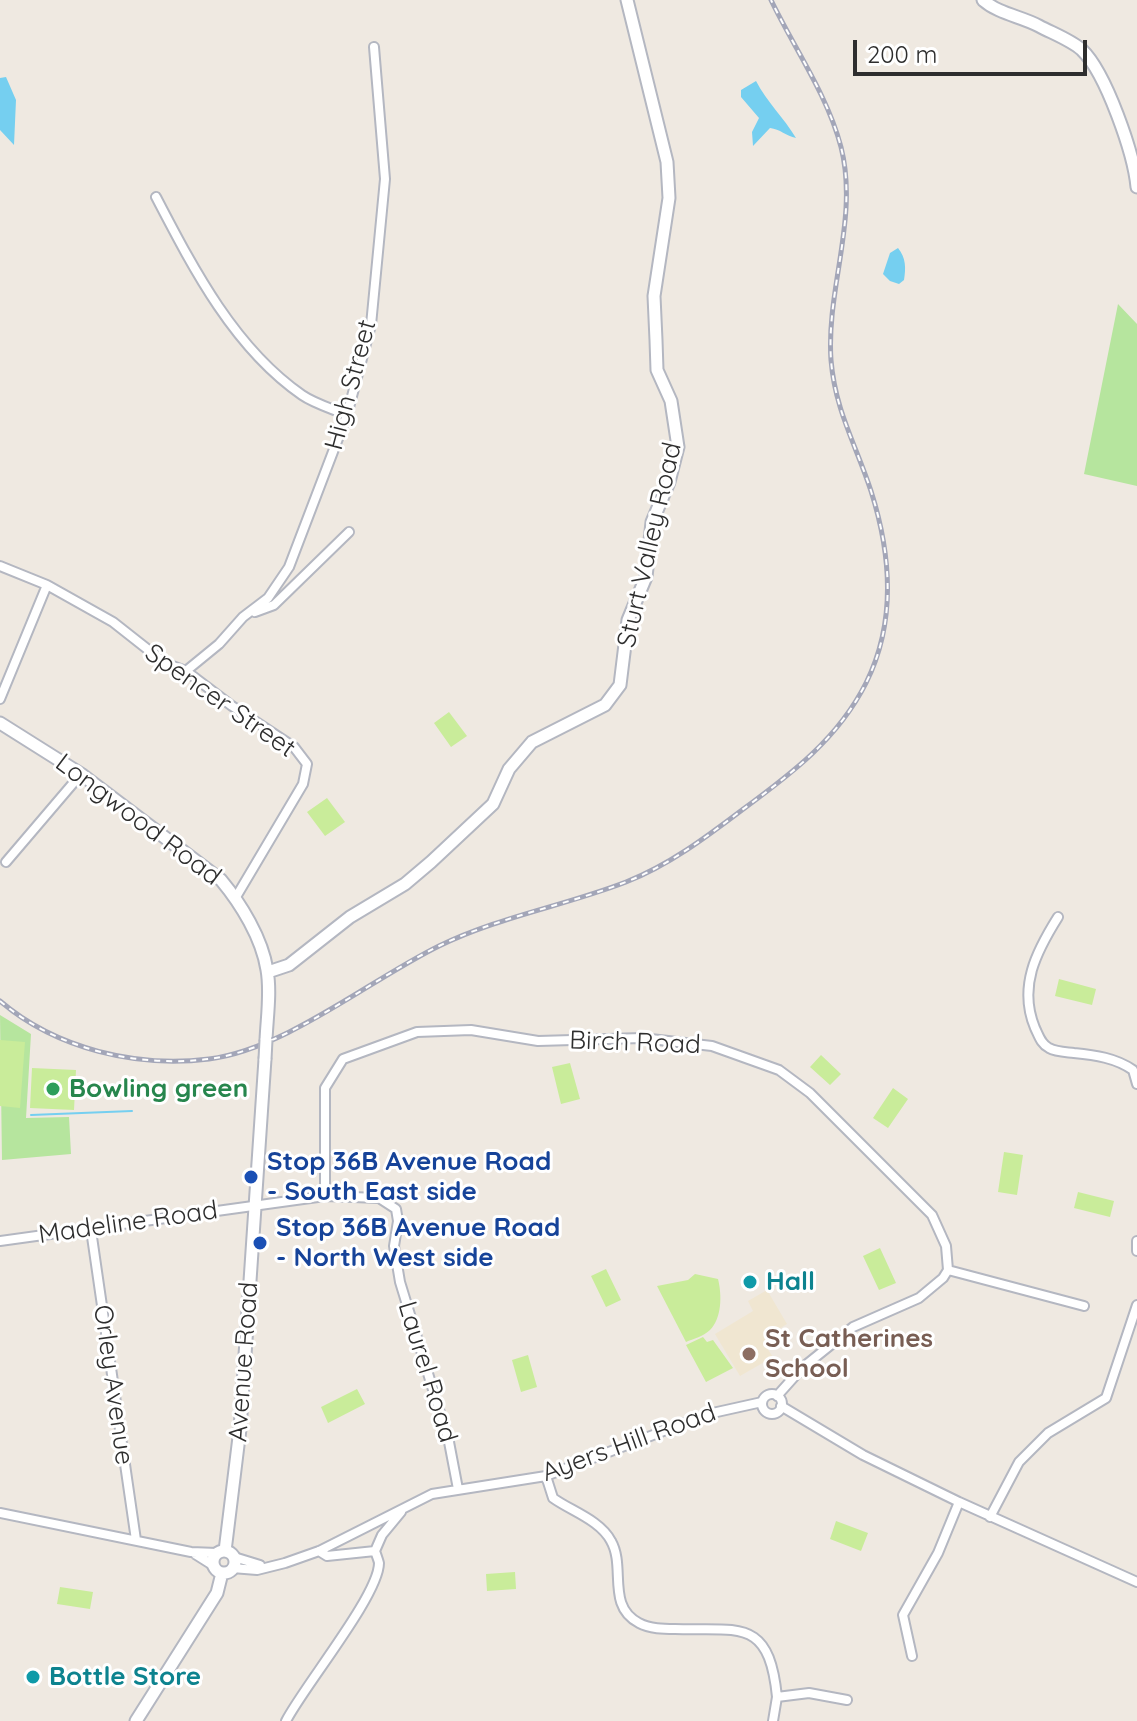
<!DOCTYPE html>
<html>
<head>
<meta charset="utf-8">
<style>
	body { margin:0 }
	#map { position:relative; width:1137px; height:1721px; overflow:hidden; background:#efe9e1; font-family:Quicksand,sans-serif }
	canvas { display:block }
	.scale { position:absolute; left:853px; top:40px; width:234px; height:36px; box-sizing:border-box; border:4px solid #2e2e2e; border-top:0; padding-left:10px; font-size:24px; line-height:28px; white-space:nowrap; color:#2e2e2e; -webkit-text-stroke:6px #fff; paint-order:stroke }
</style>
</head>
<body>
<div id="map">
<canvas width="1137" height="1721"></canvas>
<div class="scale">200 m</div>
</div>
<script>
const c = document.querySelector('canvas').getContext('2d');
c.lineJoin = 'round';
function paint(path, color) {
  c.fillStyle = color;
  c.fill(path, 'evenodd');
}
function strokePath(path, color, width, dash) {
  c.strokeStyle = color;
  c.lineWidth = width;
  c.lineCap = dash ? 'butt' : 'round';
  c.setLineDash(dash || []);
  c.stroke(path);
}
function write(font, color, halo, rows, align = 'center') {
  c.font = font + ' Quicksand,sans-serif';
  c.lineWidth = 6;
  c.setLineDash([]);
  c.textBaseline = 'middle';
  c.strokeStyle = halo;
  c.fillStyle = color;
  for (const [text, x, y, turn = 0] of rows) {
    c.save();
    c.translate(x, y);
    c.rotate((+turn || 0) * Math.PI / 180);
    c.textAlign = isNaN(turn) ? turn : align;
    if (halo) c.strokeText(text, 0, 0);
    c.fillText(text, 0, 0);
    c.restore();
  }
}
const education = new Path2D(`
	M 767,1290 L 787,1324 L 769,1335 L 774,1344 L 767,1348 L 773,1357 L 740,1376 L 715,1334 L 753,1311 L 748,1301 Z`);
const green = new Path2D(`
	M 1118,304 L 1137,324 L 1137,486 L 1084,474 Z
	M 0,1015 L 31,1034 L 26,1118 L 69,1117 L 71,1154 L 2,1160 Z`);
const pitch = new Path2D(`
	M 449,712 L 467,736 L 451,747 L 434,723 Z
	M 327,798 L 345,822 L 325,836 L 307,812 Z
	M 1059,979 L 1096,989 L 1092,1005 L 1055,996 Z
	M 0,1040 L 25,1042 L 20,1108 L 0,1106 Z
	M 821,1055 L 841,1074 L 830,1085 L 810,1067 Z
	M 570,1063 L 580,1099 L 561,1104 L 552,1067 Z
	M 32,1068 L 76,1070 L 74,1110 L 30,1108 Z
	M 893,1088 L 908,1099 L 888,1128 L 873,1118 Z
	M 1004,1152 L 1023,1155 L 1017,1195 L 998,1192 Z
	M 1078,1192 L 1114,1201 L 1110,1217 L 1074,1208 Z
	M 880,1248 L 896,1283 L 879,1290 L 863,1256 Z
	M 606,1269 L 621,1300 L 606,1307 L 591,1276 Z
	M 695,1274 L 718,1279 C 722,1295 722,1318 710,1330 C 704,1336 693,1339 686,1342 L 657,1286 L 688,1280 Z
	M 703,1337 L 707,1342 L 713,1340 L 733,1368 L 706,1382 L 686,1345 Z
	M 528,1355 L 537,1387 L 521,1392 L 512,1360 Z
	M 357,1389 L 365,1404 L 328,1423 L 321,1407 Z
	M 836,1521 L 868,1533 L 861,1551 L 830,1539 Z
	M 515,1572 L 516,1589 L 487,1591 L 486,1574 Z
	M 60,1587 L 93,1592 L 90,1609 L 57,1604 Z`);
const water = new Path2D(`
	M 6,77 L 16,100 L 14,145 L 0,130 L 0,78 Z
	M 756,81 C 767,102 784,118 796,138 C 786,136 780,129 770,128 L 753,146 L 752,132 L 759,118 L 741,97 L 741,90 Z
	M 898,248 C 906,258 906,268 904,280 L 899,284 L 890,281 L 883,274 L 890,253 Z`);
const stream = new Path2D(`
	M 31,1115 L 132,1111`);
const street = new Path2D(`
	M 156,197 C 193,268 234,348 302,395 C 315,404 333,409 347,415
	M 0,566 L 47,585 L 113,622 L 165,663 L 186,671 L 232,706 L 294,747 L 307,764 L 303,784 L 236,897
	M 255,612 L 274,605 L 349,532
	M 186,671 L 219,644 L 243,617 L 268,598 L 289,567 L 347,415 L 371,325 L 385,179 L 374,47
	M 0,699 L 47,585
	M 6,862 L 81,774
	M 1058,917 C 1036,952 1018,987 1035,1028 C 1039,1036 1041,1044 1049,1048 C 1056,1052 1066,1052 1074,1053 C 1095,1055 1116,1058 1133,1070 L 1137,1084
	M 325,1196 L 325,1088 L 343,1059 L 417,1032 L 471,1030 L 538,1041 L 642,1038 L 712,1046 L 779,1070 L 810,1093 L 932,1215 L 946,1246 L 948,1270 L 943,1278 L 919,1298 L 853,1327 L 802,1368 L 777,1396
	M 91,1230 L 136,1540
	M 0,1241 L 325,1196 L 379,1198 L 396,1209 L 398,1221 L 394,1246 L 400,1282 L 449,1442 L 458,1489
	M 1137,1241 L 1137,1251
	M 948,1270 L 1084,1306
	M762 1404a10 10 0 1 1 20 0a10 10 0 1 1-20 0Z
	M 781,1406 L 863,1455 L 959,1502 L 1137,1582
	M 546,1476 L 553,1498 C 571,1511 600,1520 611,1541 C 626,1567 606,1606 639,1623 C 650,1629 664,1629 675,1629 C 739,1631 769,1617 777,1697 L 809,1693 L 847,1700
	M 0,1513 L 191,1552 L 217,1553
	M 990,1517 L 1019,1462 L 1048,1433 L 1106,1398 L 1137,1305
	M 375,1551 L 382,1535 L 401,1512
	M 195,1554 L 214,1566
	M 234,1557 L 260,1565
	M 232,1568 L 257,1570 L 285,1563 L 319,1551 L 432,1494 L 546,1476 L 708,1414 L 762,1402
	M 912,1656 L 903,1615 L 938,1553 L 959,1502
	M 286,1721 C 304,1686 379,1595 379,1563 C 379,1562 375,1551 375,1551 L 327,1556 L 319,1551
	M 773,1721 L 777,1697`);
const secondary = new Path2D(`
	M 983,0 C 999,14 1020,16 1039,26 C 1052,33 1071,40 1082,50 C 1106,73 1134,154 1137,187
	M 0,723 L 81,774 L 221,880 C 241,904 262,938 267,970 C 271,992 267,1017 266,1040
	M 268,972 L 289,965 L 350,917 L 405,884 L 431,862 L 493,804 L 509,769 L 532,742 L 605,705 L 620,685 L 628,620 L 646,577 L 652,522 L 669,482 L 678,447 L 671,401 L 657,370 L 656,340 L 654,296 L 669,198 L 667,162 L 627,0
	M 225,1551 L 240,1429 L 265,1059
	M213 1562a11 11 0 1 1 22 0a11 11 0 1 1-22 0Z
	M 136,1721 L 217,1593 L 222,1573`);
const rail = new Path2D(`
	M 0,1001 C 56,1049 137,1068 209,1059 C 286,1049 368,981 439,946 C 498,917 564,906 626,882 C 669,865 705,838 742,810 C 791,774 838,739 866,683 C 897,621 891,554 871,491 C 856,445 835,410 831,360 C 826,289 859,218 841,147 C 827,94 794,48 771,0`);
const secondaryBridge = new Path2D(`
	M 265,1059 L 266,1040`);
const markers = [
	[53,1089,8,"#2e9e5b"],
	[251,1177,8,"#1a4fb4"],
	[260,1243,8,"#1a4fb4"],
	[750,1282,8,"#0f9aa8"],
	[749,1354,8,"#8d6e63"],
	[33,1677,8,"#0f9aa8"]
];
const streetNames = [
	["High Street",351,385,-75],
	["Sturt Valley Road",650,545,-77],
	["Spencer Street",220,701,35],
	["Longwood Road",138,820,37],
	["Birch Road",635,1043,2],
	["Madeline Road",128,1223,-8],
	["Avenue Road",244,1362,-86],
	["Laurel Road",427,1372,73],
	["Orley Avenue",113,1385,82],
	["Ayers Hill Road",629,1443,-20]
];
const leisureNames = [
	["Bowling green",69,1089]
];
const transitNames = [
	["Stop 36B Avenue Road",267,1162],
	["- South East side",267,1192],
	["Stop 36B Avenue Road",276,1228],
	["- North West side",276,1258]
];
const cultureNames = [
	["Hall",766,1282],
	["Bottle Store",49,1677]
];
const educationNames = [
	["St Catherines",765,1339],
	["School",765,1369]
];
paint(education, '#f0e6d1');
paint(green, '#b6e59e');
paint(pitch, '#c9ec9a');
paint(water, '#75cff0');
strokePath(stream, '#75cff0', 2);
strokePath(street, '#b4b7c1', 12);
strokePath(secondary, '#b4b7c1', 15);
strokePath(street, '#fff', 8);
strokePath(secondary, '#fff', 11);
strokePath(rail, '#a3a6b8', 5);
strokePath(rail, '#fff', 2, [6]);
strokePath(secondaryBridge, '#b4b7c1', 15, []);
strokePath(secondaryBridge, '#fff', 11);
for (const [x, y, r, color] of markers) {
  const dot = new Path2D();
  dot.arc(x, y, r, 0, 2 * Math.PI);
  c.fillStyle = color;
  c.fill(dot);
  strokePath(dot, '#fff', 3);
}
write('26px', '#2e2e2e', '#fff', streetNames);
write('bold 26px', '#27864d', '#fff', leisureNames, 'left');
write('bold 26px', '#164399', '#fff', transitNames, 'left');
write('bold 26px', '#0d838f', '#fff', cultureNames, 'left');
write('bold 26px', '#785e54', '#fff', educationNames, 'left');
</script>
</body>
</html>
